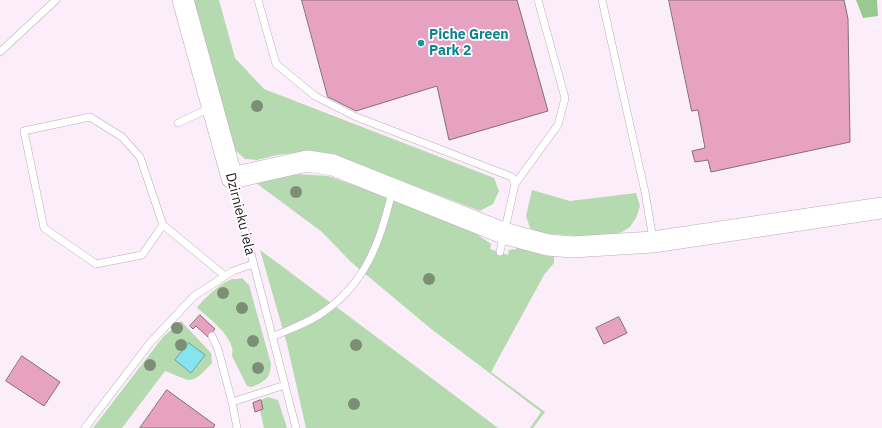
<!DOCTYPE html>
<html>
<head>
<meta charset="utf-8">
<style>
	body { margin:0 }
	canvas { display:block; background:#fbedf9 }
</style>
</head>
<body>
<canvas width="882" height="428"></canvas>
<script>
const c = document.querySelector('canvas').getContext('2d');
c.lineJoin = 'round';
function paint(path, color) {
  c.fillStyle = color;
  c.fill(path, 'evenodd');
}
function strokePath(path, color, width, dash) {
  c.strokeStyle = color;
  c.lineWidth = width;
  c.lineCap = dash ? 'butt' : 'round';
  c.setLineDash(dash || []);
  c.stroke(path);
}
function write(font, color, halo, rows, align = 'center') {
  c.font = font + ' "IBM Plex Sans",sans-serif';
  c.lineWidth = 3.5;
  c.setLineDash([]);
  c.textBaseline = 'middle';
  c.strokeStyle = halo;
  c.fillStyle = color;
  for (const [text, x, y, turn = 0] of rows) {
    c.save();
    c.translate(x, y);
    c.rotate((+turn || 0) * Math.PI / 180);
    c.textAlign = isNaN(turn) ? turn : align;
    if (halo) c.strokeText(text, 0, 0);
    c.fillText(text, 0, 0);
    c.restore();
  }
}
const green = new Path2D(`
	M 191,0 L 219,0 L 235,58 L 264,89 L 494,178 L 499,191 L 493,204 L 480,211 L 335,155 L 309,151 L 277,155 L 257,160 L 245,159 L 235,150 L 229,137 Z
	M 295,174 L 328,176 L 364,189 L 475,233 L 491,244 L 490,249 L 508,255 L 509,250 L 516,249 L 517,245 L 554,253 L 554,263 L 544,275 L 491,372 L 545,412 L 533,428 L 530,428 L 541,412 L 430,328 L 351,262 L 322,232 L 256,183 Z
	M 532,190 L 570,201 L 636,193 L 640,206 L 636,218 L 630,227 L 622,232 L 602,238 L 539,233 L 530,228 L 526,216 Z
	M 260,250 L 283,267 L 498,428 L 306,428 L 287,344 Z
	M 242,278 L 249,285 L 271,364 C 270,379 265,381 252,387 L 247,386 L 232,356 C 237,339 208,317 197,308 C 204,298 221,283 232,279 C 235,279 239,279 242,278 Z
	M 181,321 L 211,353 L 212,363 C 190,386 193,382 165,371 L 122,428 L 93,428 L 163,337 Z
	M 268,397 L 278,400 L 287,428 L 264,428 L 260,410 L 263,409 L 261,400 Z`);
const forest = new Path2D(`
	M 856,0 L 877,0 L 878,16 L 863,18 Z`);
const water = new Path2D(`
	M 189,343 L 205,355 L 191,373 L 175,360 Z`);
const building = new Path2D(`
	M 302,0 L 517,0 L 548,111 L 449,140 L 437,86 L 356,111 L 328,97 Z
	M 669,0 L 844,0 L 848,19 L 850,142 L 711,172 L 708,160 L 695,162 L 692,151 L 705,148 L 698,110 L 692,111 Z
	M 200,315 L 215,329 L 208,337 L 196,326 L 193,329 L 190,326 Z
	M 619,317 L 627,333 L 604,344 L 596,328 Z
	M 22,356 L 60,382 L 44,406 L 6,381 Z
	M 167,390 L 215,425 L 213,428 L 140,428 Z
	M 261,400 L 263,409 L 255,412 L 253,403 Z`);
const lane = new Path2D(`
	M 258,0 L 276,64 L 315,96 L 354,116 L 512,177 L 515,184
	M 602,0 L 645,192 L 653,239
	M 0,52 L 56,0
	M 90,117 L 122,137 L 140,157 L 163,225 L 142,255 L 96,264 L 44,228 L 24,131 Z
	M 178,123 L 210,108
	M 232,180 L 296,428
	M 163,225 L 225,276
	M 500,252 L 515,184 L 558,125 L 565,98 L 538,0
	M 212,336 L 218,349 L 232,402 L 285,385
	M 272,337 C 288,330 305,324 319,315 C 365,286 381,241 392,191
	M 232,402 L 237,428
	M 85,428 L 150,343 L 194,296 L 233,271 L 253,264`);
const secondary = new Path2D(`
	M 183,0 L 232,178 L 307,161 L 333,165 L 503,233 L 548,245 L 572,247 L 653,242 L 882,208`);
const trees = [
	[257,106],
	[296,192],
	[429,279],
	[223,293],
	[242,308],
	[177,328],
	[253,341],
	[181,345],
	[356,345],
	[150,365],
	[258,368],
	[354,404]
];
const markers = [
	[421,43,4,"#0f9aa8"]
];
const cultureNames = [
	["Piche Green",429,35],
	["Park 2",429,51]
];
const streetNames = [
	["Dzirnieku iela",240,214,76]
];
paint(green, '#b6dab0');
paint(forest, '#99c890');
paint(water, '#85e4ed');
strokePath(water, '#66a7af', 1);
paint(building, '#e8a2c1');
strokePath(building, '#7e6f75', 1);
strokePath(lane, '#baadb8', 8);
strokePath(secondary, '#baadb8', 22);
strokePath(lane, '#fff', 7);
strokePath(secondary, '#fff', 21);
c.fillStyle = '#7c8f76';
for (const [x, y] of trees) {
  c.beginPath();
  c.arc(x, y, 6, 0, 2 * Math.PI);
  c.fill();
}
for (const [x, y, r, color] of markers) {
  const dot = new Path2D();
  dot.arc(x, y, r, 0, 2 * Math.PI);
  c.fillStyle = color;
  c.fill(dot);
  strokePath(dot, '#fff', 1.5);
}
write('bold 14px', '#0d838f', '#fff', cultureNames, 'left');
write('14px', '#1e191d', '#fff', streetNames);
</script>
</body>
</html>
